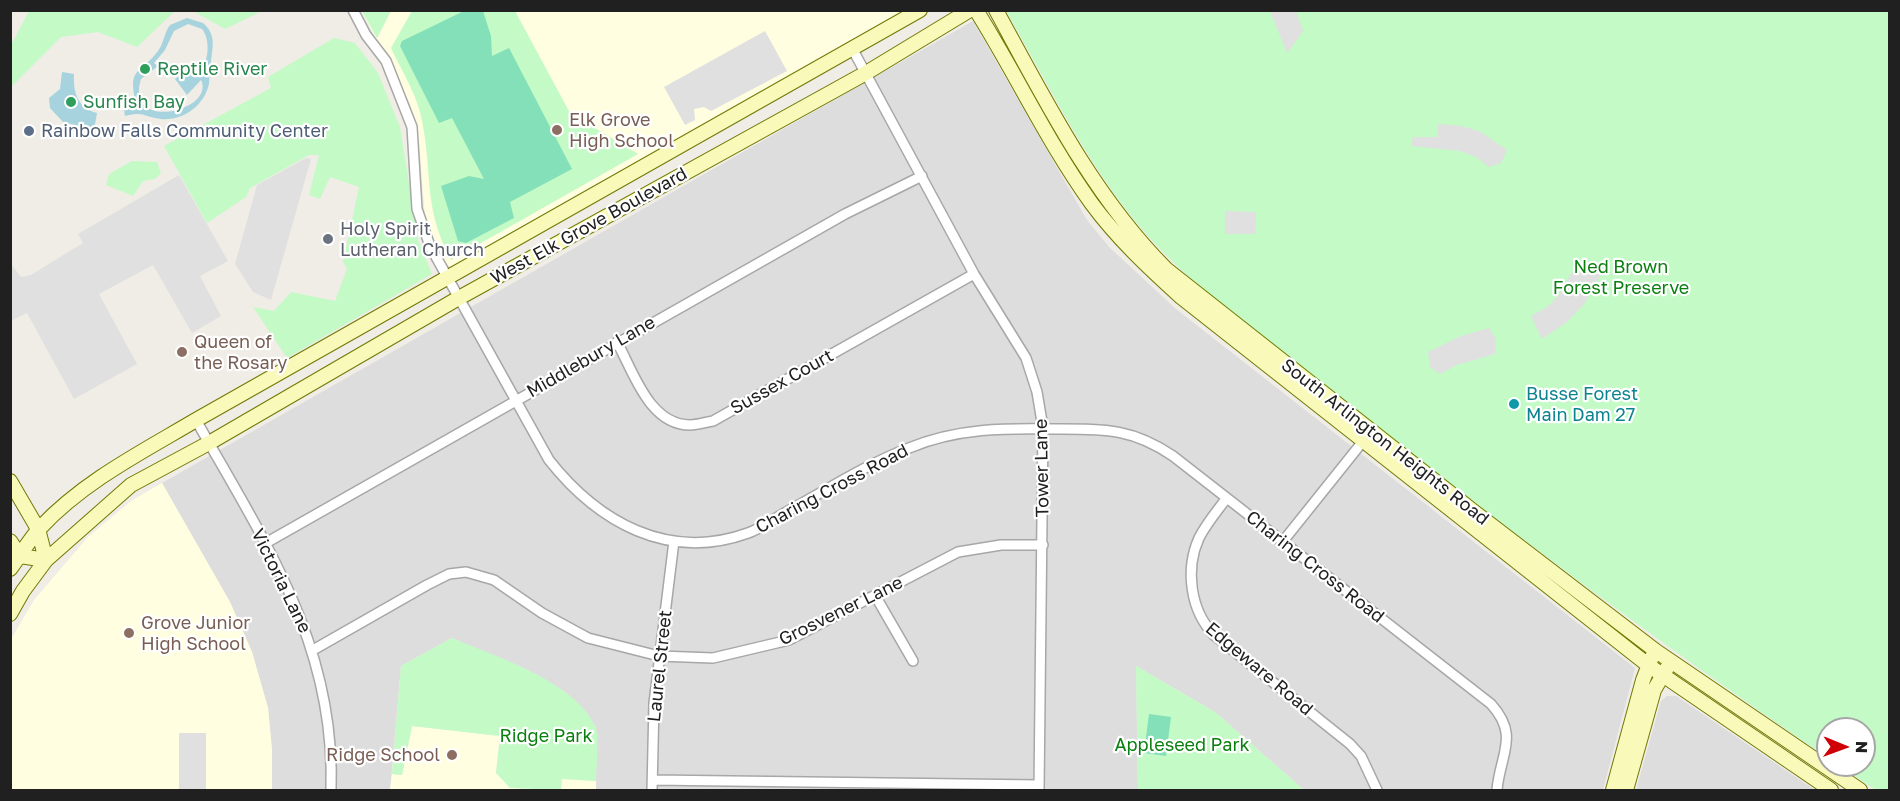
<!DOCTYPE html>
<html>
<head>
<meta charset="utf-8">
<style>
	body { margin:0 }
	#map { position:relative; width:1900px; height:801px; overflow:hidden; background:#f0ede6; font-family:"Golos Text",sans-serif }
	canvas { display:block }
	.frame { position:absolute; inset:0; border:12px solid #202020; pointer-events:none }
	.north { position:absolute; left:1816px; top:717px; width:60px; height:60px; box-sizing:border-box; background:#fff; border:2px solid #a6a6a6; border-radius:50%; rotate:91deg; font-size:16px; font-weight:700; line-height:24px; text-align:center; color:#202020 }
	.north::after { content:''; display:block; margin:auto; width:21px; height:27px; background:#cf0006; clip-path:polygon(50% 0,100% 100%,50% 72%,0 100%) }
</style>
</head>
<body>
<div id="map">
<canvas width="1900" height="801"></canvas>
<div class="frame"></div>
<div class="north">N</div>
</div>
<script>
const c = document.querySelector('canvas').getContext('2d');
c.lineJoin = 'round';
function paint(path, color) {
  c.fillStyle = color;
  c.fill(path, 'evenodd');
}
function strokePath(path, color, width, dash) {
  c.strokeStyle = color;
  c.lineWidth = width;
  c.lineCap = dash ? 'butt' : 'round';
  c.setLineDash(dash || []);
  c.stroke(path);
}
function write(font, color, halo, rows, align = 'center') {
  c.font = font + ' "Golos Text",sans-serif';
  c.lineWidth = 4.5;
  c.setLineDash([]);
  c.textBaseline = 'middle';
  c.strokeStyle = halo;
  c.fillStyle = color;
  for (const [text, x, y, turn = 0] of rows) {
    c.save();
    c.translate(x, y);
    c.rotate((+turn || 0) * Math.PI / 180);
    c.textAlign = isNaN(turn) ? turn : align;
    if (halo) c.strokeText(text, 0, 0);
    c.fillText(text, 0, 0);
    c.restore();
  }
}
const residential = new Path2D(`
	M 973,21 L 1087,220 L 1110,248 L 1176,309 L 1635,668 L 1603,790 L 1304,790 L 1215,712 L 1136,666 L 1138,790 L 596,790 L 596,727 L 565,692 L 538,676 L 452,638 L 401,666 L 390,790 L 272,790 L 272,750 L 268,708 L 252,652 L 230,602 L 162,483 Z
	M 1667,696 L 1676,696 L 1815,790 L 1636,790 L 1661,701 Z`);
const education = new Path2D(`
	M 362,11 L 906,11 L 453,268 L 445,264 L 425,217 L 419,140 L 410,104 Z
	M 162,483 L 230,602 L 252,652 L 268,708 L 272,750 L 272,790 L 11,790 L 10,641 L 34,600 L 88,537 L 131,501 Z
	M 412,726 L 500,736 L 496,773 L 561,790 L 561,779 L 596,781 L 596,790 L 390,790 L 392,774 L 402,775 Z`);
const park = new Path2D(`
	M 29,11 L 175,11 L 137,47 L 98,32 L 61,37 L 11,87 L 10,47 Z
	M 193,11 L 262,11 L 225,29 Z
	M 362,11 L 391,11 L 377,38 Z
	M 412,11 L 515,11 L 570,113 L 638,154 L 451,260 C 421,204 434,168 420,112 C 414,90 401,69 391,48 Z
	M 1006,11 L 1889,11 L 1889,790 L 1876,790 L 1838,765 L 1864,765 L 1864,729 L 1828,729 L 1828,758 C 1658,643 1494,520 1333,391 C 1274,343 1197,292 1147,235 C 1089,169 1050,87 1006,11 Z
	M 334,38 L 355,43 L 378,73 L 400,127 L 418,240 L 432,274 L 287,358 L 253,307 L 274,311 L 291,292 L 335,301 L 347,269 L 343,262 L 359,187 L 330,177 L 320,199 L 309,195 L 319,155 L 309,155 L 250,188 L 246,197 L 207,223 L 164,146 L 271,88 L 268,77 Z
	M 132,161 L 157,162 L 161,173 L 155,179 L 143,181 L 133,196 L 106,185 L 109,174 Z
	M 452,638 C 494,656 575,681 595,726 C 600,737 596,768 596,781 L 562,779 L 561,790 L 510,788 L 496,773 L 500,736 L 412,726 L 402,775 L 392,774 L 401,666 Z
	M 1136,666 L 1215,712 L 1304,790 L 1138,790 Z`);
const pitch = new Path2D(`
	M 464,11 L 483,11 L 491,36 L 492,56 L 509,48 L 572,169 L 510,202 L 514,218 L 466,243 L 458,241 L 441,186 L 469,176 L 484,179 L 452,118 L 439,123 L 400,46 L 402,41 Z
	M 1149,714 L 1171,717 L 1166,756 L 1144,753 Z`);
const parking = new Path2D(`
	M 1270,11 L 1296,11 L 1303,31 L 1287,53 Z
	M 765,31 L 787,71 L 711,111 L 704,107 L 694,109 L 695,120 L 685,125 L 664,87 Z
	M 1438,124 L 1462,126 L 1481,132 L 1507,150 L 1501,163 L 1489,167 L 1476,157 L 1460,151 L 1411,146 L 1413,137 L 1438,137 Z
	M 306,158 L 311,159 L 271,300 L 253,292 L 235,264 L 257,185 Z
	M 179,175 L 228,261 L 200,276 L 221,316 L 192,333 L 153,265 L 99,294 L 137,364 L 74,399 L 27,313 L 11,321 L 11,264 L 21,277 L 31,275 L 83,243 L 78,234 Z
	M 1225,211 L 1256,212 L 1255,234 L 1225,234 Z
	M 1578,262 L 1590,263 L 1601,274 L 1594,289 L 1584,304 L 1567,322 L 1542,339 L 1531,316 L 1547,307 L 1558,296 Z
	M 1489,328 L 1496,339 L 1495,354 L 1457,365 L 1440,374 L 1430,367 L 1428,352 L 1461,336 Z
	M 179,733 L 206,733 L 206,790 L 179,790 Z`);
const water = new Path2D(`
	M 187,18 L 203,23 C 216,34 213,46 211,61 C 209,69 210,77 209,84 C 204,106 183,121 161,119 C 143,117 145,111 125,116 L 124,110 L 137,107 C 127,66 138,77 158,51 C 164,43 164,33 170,25 ZM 188,24 L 202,29 C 212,42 208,66 196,76 L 183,73 L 175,79 L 187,95 L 201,80 C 216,111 124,133 141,79 L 158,66 L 154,63 L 165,50 L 174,31 Z
	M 62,72 L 74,74 C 73,91 77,108 97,113 L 94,130 L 63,122 L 50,108 L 49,98 L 60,89 Z`);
const street = new Path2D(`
	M 353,10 L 366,35 L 386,61 L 412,127 L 417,209 L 430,246 L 549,460 C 598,522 668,562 748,533 C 762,528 775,518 788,511 C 827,490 867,464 909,448 C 957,428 1005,428 1056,429 C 1104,429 1132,428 1173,456 L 1491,704 C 1520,736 1500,754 1497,790
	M 853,50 L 974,274 L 1026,358 L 1037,392 L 1043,428 L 1039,790
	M 617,342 C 633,371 649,425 690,425 C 698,425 706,422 713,421 L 974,274
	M 196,420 C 264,541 336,645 331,790
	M 1226,499 C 1217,511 1206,524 1199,538 C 1185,569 1190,610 1214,635 L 1350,744 L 1361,756 L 1377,790
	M 1284,540 L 1364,440
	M 264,544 L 845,214 L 922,176
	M 876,597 L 913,661
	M 313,650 L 427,585 L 449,574 L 466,572 L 494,580 L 542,613 L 588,638 L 659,656 L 713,658 L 789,640 L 958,552 L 1001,545 L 1043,545
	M 653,780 L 1039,785
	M 652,790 L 654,703 L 674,541`);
const secondary = new Path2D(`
	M 976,10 C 1016,74 1048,143 1092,204 C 1117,238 1149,268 1181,297 L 1648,665 L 1831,790
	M 996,10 C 1045,100 1093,196 1166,269 L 1473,511 L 1656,651 L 1860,790
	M 10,481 L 38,529 L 46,560 L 20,556 L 10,541
	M 10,569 C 20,556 29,540 40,528 C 84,481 142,452 196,420 L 920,10
	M 10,614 L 23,591 L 46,560 L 131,485 L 209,443 L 457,299 L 866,73 L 970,10
	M 1613,790 L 1643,680 L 1652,657
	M 1626,790 L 1654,690 L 1667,668`);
const markers = [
	[145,69,6,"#2e9e5b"],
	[71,102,6,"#2e9e5b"],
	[557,130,6,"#8d6e63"],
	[29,131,6,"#5c6f8a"],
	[328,239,6,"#6b7280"],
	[182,352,6,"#8d6e63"],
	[1514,404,6,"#0f9aa8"],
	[129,633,6,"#8d6e63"],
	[452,755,6,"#8d6e63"]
];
const leisureNames = [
	["Reptile River",157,69],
	["Sunfish Bay",83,102]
];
const educationNames = [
	["Elk Grove",569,120],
	["High School",569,141],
	["Queen of",194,342],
	["the Rosary",194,363],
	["Grove Junior",141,623],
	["High School",141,644],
	["Ridge School",440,755,"right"]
];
const serviceNames = [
	["Rainbow Falls Community Center",41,131]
];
const streetNames = [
	["West Elk Grove Boulevard",589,226,-29],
	["Middlebury Lane",591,357,-30],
	["Sussex Court",782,382,-29],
	["South Arlington Heights Road",1385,442,38],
	["Tower Lane",1042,468,-91],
	["Charing Cross Road",832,489,-28],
	["Charing Cross Road",1315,567,38],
	["Victoria Lane",281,581,64],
	["Grosvener Lane",841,611,-26],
	["Laurel Street",660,666,-84],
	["Edgeware Road",1259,669,40]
];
const worshipNames = [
	["Holy Spirit",340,229],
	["Lutheran Church",340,250]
];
const parkNames = [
	["Ned Brown",1621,267],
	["Forest Preserve",1621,288],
	["Ridge Park",546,736],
	["Appleseed Park",1182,745]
];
const cultureNames = [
	["Busse Forest",1526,394],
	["Main Dam 27",1526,415]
];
paint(residential, '#dedddd');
paint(education, '#fffee0');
paint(park, '#c3fac6');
paint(pitch, '#84e0b9');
paint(parking, '#e0e0e0');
paint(water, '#a6d3de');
strokePath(street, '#a7a7a7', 12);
strokePath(secondary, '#707904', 16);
strokePath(street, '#fff', 9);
strokePath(secondary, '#f9faba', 14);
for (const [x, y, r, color] of markers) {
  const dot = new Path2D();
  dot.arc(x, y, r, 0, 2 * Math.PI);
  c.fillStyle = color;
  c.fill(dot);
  strokePath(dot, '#fff', 2);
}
write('18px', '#27864d', '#fff', leisureNames, 'left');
write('18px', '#785e54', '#fff', educationNames, 'left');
write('18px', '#4e5e75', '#fff', serviceNames, 'left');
write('18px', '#202020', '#fff', streetNames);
write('18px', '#5b616d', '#fff', worshipNames, 'left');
write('18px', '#0b8011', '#fff', parkNames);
write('18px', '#0d838f', '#fff', cultureNames, 'left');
</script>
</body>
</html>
